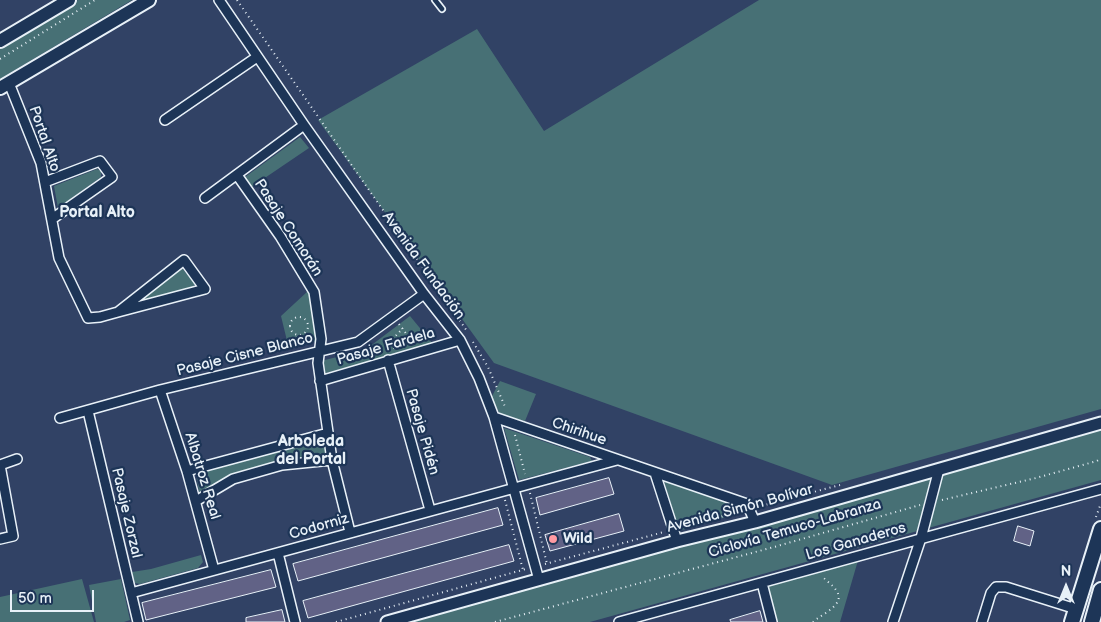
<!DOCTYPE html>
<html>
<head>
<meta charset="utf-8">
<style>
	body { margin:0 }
	#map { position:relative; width:1101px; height:622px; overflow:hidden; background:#314265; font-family:"Balsamiq Sans",sans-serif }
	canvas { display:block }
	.north { position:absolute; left:1041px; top:562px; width:50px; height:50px; -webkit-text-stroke:4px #1d3557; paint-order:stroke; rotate:0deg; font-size:14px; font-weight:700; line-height:20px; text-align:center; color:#e8f1f8 }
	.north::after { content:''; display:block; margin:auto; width:18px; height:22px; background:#e8f1f8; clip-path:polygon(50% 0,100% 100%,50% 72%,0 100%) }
	.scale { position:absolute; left:10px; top:590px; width:84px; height:22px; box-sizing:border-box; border:2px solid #e8f1f8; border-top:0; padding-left:6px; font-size:15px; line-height:18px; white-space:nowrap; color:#e8f1f8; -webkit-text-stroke:4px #1d3557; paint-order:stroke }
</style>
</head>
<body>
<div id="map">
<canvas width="1101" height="622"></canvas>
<div class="north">N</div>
<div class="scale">50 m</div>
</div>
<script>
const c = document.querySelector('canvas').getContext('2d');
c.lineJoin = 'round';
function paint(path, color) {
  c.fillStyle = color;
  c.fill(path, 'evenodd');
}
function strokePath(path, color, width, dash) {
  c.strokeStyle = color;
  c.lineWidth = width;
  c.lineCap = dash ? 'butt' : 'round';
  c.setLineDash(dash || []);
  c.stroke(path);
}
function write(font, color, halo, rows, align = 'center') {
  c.font = font + ' "Balsamiq Sans",sans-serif';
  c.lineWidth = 4.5;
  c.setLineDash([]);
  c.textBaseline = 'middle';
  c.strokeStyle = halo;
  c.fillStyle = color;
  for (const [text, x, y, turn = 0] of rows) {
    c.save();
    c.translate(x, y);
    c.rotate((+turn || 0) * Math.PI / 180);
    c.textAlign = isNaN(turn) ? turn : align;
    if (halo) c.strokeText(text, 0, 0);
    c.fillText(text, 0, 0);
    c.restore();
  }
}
const green = new Path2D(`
	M 78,0 L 132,0 L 0,79 L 0,47 Z
	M 759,0 L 1101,0 L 1101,409 L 832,485 L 494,363 L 318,120 L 477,29 L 544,131 Z
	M 300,137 L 309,148 L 250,188 L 245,177 Z
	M 97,169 L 101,171 L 101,177 L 58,208 L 54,186 Z
	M 182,268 L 195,284 L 193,287 L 135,302 Z
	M 308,291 L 312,302 L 317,341 L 289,349 L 281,316 Z
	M 410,316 L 433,344 L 326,373 L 321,370 L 321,361 L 365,350 Z
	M 500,381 L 536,394 L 525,421 L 501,416 L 491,398 Z
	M 504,428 L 590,457 L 592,461 L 519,480 Z
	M 1101,428 L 1101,480 L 590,622 L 406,622 L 557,581 Z
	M 319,439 L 324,440 L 326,458 L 295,459 L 235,474 L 199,492 L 196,473 Z
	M 664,481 L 737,506 L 740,513 L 679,531 Z
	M 201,555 L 203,562 L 198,568 L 140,584 L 135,583 L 132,572 L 151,569 Z
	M 859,557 L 840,622 L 772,622 L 762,583 Z
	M 82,579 L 94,622 L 0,622 L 0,597 Z
	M 121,579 L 130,620 L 124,622 L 96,622 L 89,585 Z`);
const building = new Path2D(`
	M 609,478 L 614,494 L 540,515 L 536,498 Z
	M 498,508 L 503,525 L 298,581 L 293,564 Z
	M 619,514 L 624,531 L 550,551 L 545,535 Z
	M 1018,526 L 1034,531 L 1030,546 L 1014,541 Z
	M 509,545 L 514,561 L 308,618 L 303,601 Z
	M 271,570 L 276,587 L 146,620 L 142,603 Z
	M 282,610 L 285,622 L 246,622 L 246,618 Z
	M 760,611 L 763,622 L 731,622 L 730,620 Z`);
const path = new Path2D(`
	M 237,0 L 467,331
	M 0,59 L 95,0
	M290 326a9 9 0 1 1 18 0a9 9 0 1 1-18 0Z
	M 399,324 L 414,344
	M 473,342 L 488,367 L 506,409
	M 296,347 L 298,335
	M 394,348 L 390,348 L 388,344 L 403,328
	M 515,435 L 525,474
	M 530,493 L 547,564
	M 505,500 L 523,570
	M 942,500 L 1036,478 L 1097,461 L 1101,458
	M 757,507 L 840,485
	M 1096,517 L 1101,503
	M 683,527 L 738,512
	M 545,564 L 664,532
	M 336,622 L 526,569
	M 495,622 L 774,547 L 920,505
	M 813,622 C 821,614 847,605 836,590 C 833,585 826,581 822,576`);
const service = new Path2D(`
	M 435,0 L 442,9`);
const minor = new Path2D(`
	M 219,0 L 304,125 L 424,294 L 460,340 L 479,378 L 494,417 L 539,580
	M 9,83 L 41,163 L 59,258 L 88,318 L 100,317 L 118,312 L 184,260 L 205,289 L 118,312
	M 165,120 L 257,57
	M 237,175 L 280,236 L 314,292 L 321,339 L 318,363 L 332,460 L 350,532
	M 45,182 L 100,161 L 112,177 L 52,219
	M 205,198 L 304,125
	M 388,360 L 430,510
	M 320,381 L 460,340
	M 160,390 L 187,471 L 214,570
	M 88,411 L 138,622
	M 494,417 L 747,504 L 755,522
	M 60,418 L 160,390 L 358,342 L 424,294
	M 0,465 L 13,536 L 0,539
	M 0,465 L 17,459
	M 187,471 L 328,433
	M 655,473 L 677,541
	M 196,501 L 233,479 L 282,465 L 332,460
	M 278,553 L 295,622
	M 762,583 L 772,622
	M 131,593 L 617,460
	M 619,622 L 1101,489
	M 893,622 L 921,538 L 939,469
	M 982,622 L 991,593 L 996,587 L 1006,587 L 1076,609`);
const tertiary = new Path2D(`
	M 387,622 L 677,541 L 755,522 L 1101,423`);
const secondary = new Path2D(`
	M 0,41 L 69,0
	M 0,88 L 149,0`);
const primary = new Path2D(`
	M 1072,622 L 1101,529
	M 1092,622 L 1101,590`);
const markers = [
	[553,539,5,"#ff9aa2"]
];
const streetNames = [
	["Portal Alto",44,139,71],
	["Pasaje Comorán",288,228,57],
	["Avenida Fundación",423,266,54],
	["Pasaje Fardela",386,347,-16],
	["Pasaje Cisne Blanco",245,355,-14],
	["Pasaje Pidén",422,432,74],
	["Chirihue",579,432,19],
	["Albatroz Real",202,476,73],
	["Avenida Simón Bolívar",740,509,-15],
	["Pasaje Zorzal",126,513,77],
	["Codorniz",319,527,-16],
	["Ciclovía Temuco-Labranza",795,529,-16],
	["Los Ganaderos",856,542,-16]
];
const poiNames = [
	["Wild",563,539]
];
const neighbourhoodNames = [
	["Portal Alto",97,213],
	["Arboleda",311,442],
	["del Portal",311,460]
];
paint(green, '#477075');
paint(building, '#616286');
strokePath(building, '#e8f1f8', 1);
strokePath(service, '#e8f1f8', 8);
strokePath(minor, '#e8f1f8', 12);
strokePath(tertiary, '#e8f1f8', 15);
strokePath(secondary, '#e8f1f8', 16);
strokePath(primary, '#e8f1f8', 18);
strokePath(path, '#e8f1f8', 2, [1, 4]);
strokePath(service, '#1d3557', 4.5);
strokePath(minor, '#1d3557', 9);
strokePath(tertiary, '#1d3557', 11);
strokePath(secondary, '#1d3557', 12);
strokePath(primary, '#1d3557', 14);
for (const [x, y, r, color] of markers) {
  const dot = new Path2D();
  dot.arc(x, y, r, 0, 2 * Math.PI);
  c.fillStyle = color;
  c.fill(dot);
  strokePath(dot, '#1d3557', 2);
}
write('15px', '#e8f1f8', '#1d3557', streetNames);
write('bold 15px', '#e8f1f8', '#1d3557', poiNames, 'left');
write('bold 16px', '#e8f1f8', '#1d3557', neighbourhoodNames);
</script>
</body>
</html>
